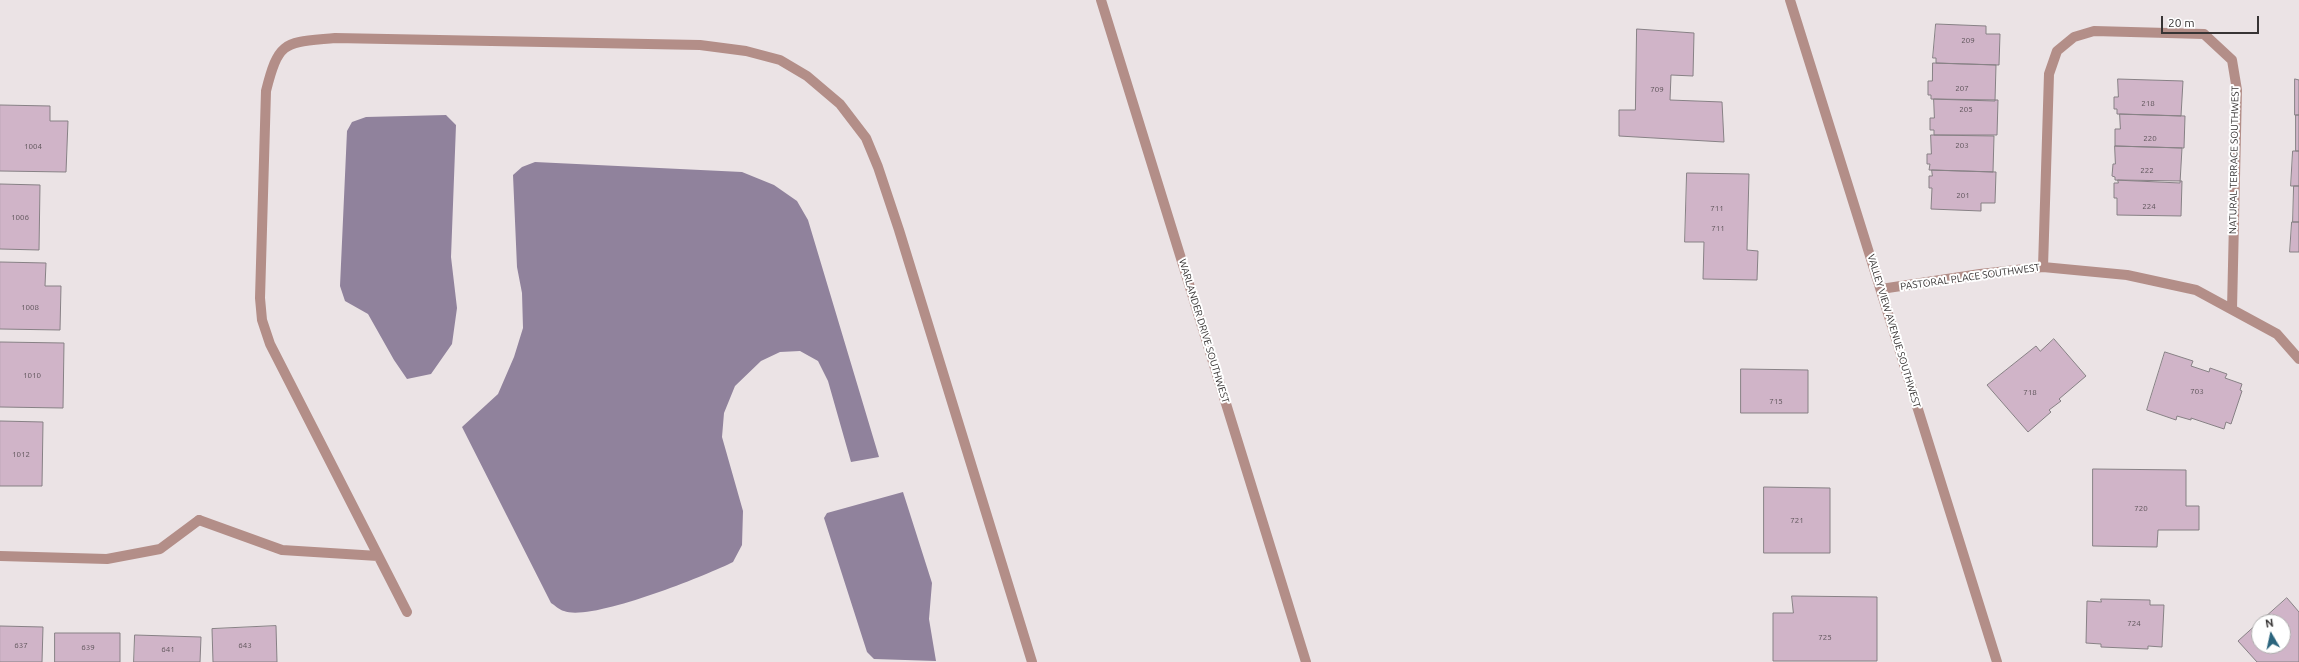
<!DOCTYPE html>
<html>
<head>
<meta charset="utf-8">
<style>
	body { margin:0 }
	#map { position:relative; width:2299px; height:662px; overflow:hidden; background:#ebe3e5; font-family:Ubuntu,sans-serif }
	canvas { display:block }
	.north { position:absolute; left:2251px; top:614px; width:40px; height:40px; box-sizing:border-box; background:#fff; border:1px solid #afaeae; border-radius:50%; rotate:351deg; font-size:11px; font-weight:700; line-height:16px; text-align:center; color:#373434 }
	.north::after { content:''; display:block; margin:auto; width:14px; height:18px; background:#2b647d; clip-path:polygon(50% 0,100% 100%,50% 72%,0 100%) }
	.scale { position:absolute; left:2161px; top:16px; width:98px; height:18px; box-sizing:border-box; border:2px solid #373434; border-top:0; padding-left:5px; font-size:12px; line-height:14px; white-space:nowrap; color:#373434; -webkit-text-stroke:3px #fff; paint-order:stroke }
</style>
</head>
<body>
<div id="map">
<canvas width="2299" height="662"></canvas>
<div class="north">N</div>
<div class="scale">20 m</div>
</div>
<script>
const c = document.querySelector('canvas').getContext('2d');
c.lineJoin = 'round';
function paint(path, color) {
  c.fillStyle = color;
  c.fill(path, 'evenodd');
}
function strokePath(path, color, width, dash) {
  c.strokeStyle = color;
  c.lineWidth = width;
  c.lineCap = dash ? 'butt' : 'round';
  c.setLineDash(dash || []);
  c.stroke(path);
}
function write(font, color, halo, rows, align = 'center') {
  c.font = font + ' Ubuntu,sans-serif';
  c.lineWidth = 4;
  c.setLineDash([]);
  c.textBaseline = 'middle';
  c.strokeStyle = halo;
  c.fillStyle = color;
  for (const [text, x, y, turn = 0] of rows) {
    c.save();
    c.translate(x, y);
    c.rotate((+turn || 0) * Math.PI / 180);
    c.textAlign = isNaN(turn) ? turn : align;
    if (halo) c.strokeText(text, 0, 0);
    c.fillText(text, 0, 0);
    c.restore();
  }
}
const water = new Path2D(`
	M 446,115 L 456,125 L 451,257 L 457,308 L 452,344 L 431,374 L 407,379 L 394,360 L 368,314 L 345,301 L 340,286 L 347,131 L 352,122 L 366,117 Z
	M 535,162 L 742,172 L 774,185 L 797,201 L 808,220 L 879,457 L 851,462 L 828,381 L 818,361 L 800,351 L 780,352 L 761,361 L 735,386 L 724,413 L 722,437 L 743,511 L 742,545 L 733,562 C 705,576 591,622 564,611 C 559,610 555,605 551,603 L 462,427 L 498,394 L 514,357 L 523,328 L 522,293 L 517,267 L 513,175 L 522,167 Z
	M 903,492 L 932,583 L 929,619 L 936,661 L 874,659 L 867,652 L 824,518 L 827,513 Z`);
const building = new Path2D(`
	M 1936,24 L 1986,26 L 1986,34 L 2000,34 L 1999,65 L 1936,63 L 1936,58 L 1933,58 Z
	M 1637,29 L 1694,33 L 1693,76 L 1671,75 L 1670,100 L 1722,102 L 1724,142 L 1619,136 L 1619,110 L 1635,110 Z
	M 1933,63 L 1996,65 L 1995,101 L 1931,99 L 1931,95 L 1928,95 L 1928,81 L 1932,81 Z
	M 2118,79 L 2183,81 L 2181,116 L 2117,114 L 2117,109 L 2114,109 L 2114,97 L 2118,97 Z
	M 2295,79 L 2299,80 L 2299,115 L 2295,115 Z
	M 1934,99 L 1998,100 L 1997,135 L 1934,135 L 1934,130 L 1930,130 L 1930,118 L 1934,118 Z
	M 0,105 L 50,106 L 50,121 L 68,121 L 66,172 L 0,171 Z
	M 2120,114 L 2185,116 L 2184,148 L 2115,146 L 2115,129 L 2120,129 Z
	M 2296,115 L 2299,115 L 2299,151 L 2296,151 Z
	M 1931,135 L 1994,136 L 1993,172 L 1929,170 L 1930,164 L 1927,164 L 1927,154 L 1931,154 Z
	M 2115,146 L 2182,148 L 2180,183 L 2115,180 L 2115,177 L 2112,176 L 2113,164 L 2115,164 Z
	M 2293,151 L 2299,151 L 2299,186 L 2291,186 Z
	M 1932,170 L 1996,172 L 1995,203 L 1981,203 L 1981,211 L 1931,209 L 1932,188 L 1929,188 L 1929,176 L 1932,176 Z
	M 1687,173 L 1749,174 L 1747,250 L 1758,251 L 1757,280 L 1703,279 L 1704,242 L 1685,242 Z
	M 2118,180 L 2182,181 L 2181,216 L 2117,215 L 2117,198 L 2114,198 L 2114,183 L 2118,183 Z
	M 0,184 L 40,185 L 39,250 L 0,249 Z
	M 2294,186 L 2299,186 L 2299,222 L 2293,222 Z
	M 2292,222 L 2299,222 L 2299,252 L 2290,252 Z
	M 0,262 L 46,263 L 45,286 L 61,286 L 60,330 L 0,329 Z
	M 2054,339 L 2086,376 L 2059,399 L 2061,401 L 2049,410 L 2051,412 L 2028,432 L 1987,385 L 2036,346 L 2040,351 Z
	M 0,342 L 64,343 L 63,408 L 0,407 Z
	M 2165,352 L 2193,361 L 2191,366 L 2209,372 L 2210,368 L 2227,374 L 2225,378 L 2242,384 L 2240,390 L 2242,391 L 2231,424 L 2226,422 L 2224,429 L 2191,418 L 2191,420 L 2177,416 L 2176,420 L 2147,410 Z
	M 1741,369 L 1808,370 L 1808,413 L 1741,413 Z
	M 0,421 L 43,422 L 42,486 L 0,486 Z
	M 2093,469 L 2186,470 L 2186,506 L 2199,506 L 2199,530 L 2158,530 L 2157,547 L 2093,546 Z
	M 1764,487 L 1830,488 L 1830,553 L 1764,553 Z
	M 1792,596 L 1877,597 L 1877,661 L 1773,661 L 1773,613 L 1793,613 Z
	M 2287,598 L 2299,612 L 2299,662 L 2257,662 L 2238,641 L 2259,622 L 2259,646 L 2283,646 L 2283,622 L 2260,622 Z
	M 2101,599 L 2150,600 L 2150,605 L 2164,605 L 2162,647 L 2148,646 L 2148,649 L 2101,647 L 2101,644 L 2086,643 L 2087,601 L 2101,602 Z
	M 0,626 L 43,627 L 42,662 L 0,662 Z
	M 276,626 L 277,662 L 213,662 L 212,629 Z
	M 55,633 L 120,633 L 120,662 L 55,662 Z
	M 135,635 L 201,637 L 200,662 L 134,662 Z`);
const lane = new Path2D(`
	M 199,520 L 282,550 L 378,556
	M 407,612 L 270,344 L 262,320 L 260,298 L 266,91 C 279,39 285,43 335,38 L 700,45 L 746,51 L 780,60 L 807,76 L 840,104 L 866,138 L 878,167 L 899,230 L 1032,662`);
const street = new Path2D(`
	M 1101,0 L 1306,662
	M 1790,0 L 1997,662
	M 2043,267 L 2049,74 L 2057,51 L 2074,37 L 2094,31 L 2204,34 L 2232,60 L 2237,90 L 2232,309
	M 1881,289 L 1980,274 L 2043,267 L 2127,275 L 2196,290 L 2277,334 L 2299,359
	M 0,556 L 107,559 L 160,549 L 199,520`);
const numberNames = [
	["209",1968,40],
	["207",1962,88],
	["709",1657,89],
	["218",2148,103],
	["205",1966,109],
	["220",2150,138],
	["203",1962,145],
	["1004",33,146],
	["222",2147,170],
	["201",1963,195],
	["224",2149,206],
	["711",1717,208],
	["1006",20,217],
	["711",1718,228],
	["1008",30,307],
	["1010",32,375],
	["703",2197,391],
	["718",2030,392],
	["715",1776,401],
	["1012",21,454],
	["720",2141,508],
	["721",1797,520],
	["724",2134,623],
	["725",1825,637],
	["637",21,645],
	["643",245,645],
	["639",88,647],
	["641",168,649]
];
const streetNames = [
	["NATURAL TERRACE SOUTHWEST",2234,160,-89],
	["PASTORAL PLACE SOUTHWEST",1970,277,-8],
	["WARLANDER DRIVE SOUTHWEST",1204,331,73],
	["VALLEY VIEW AVENUE SOUTHWEST",1894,331,73]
];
paint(water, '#90829c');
paint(building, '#d0b4c8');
strokePath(building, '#878185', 1);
strokePath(lane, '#b38e88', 10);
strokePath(street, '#b38e88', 10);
write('8px', '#5d5459', null, numberNames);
write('10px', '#373434', '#fff', streetNames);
</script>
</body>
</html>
